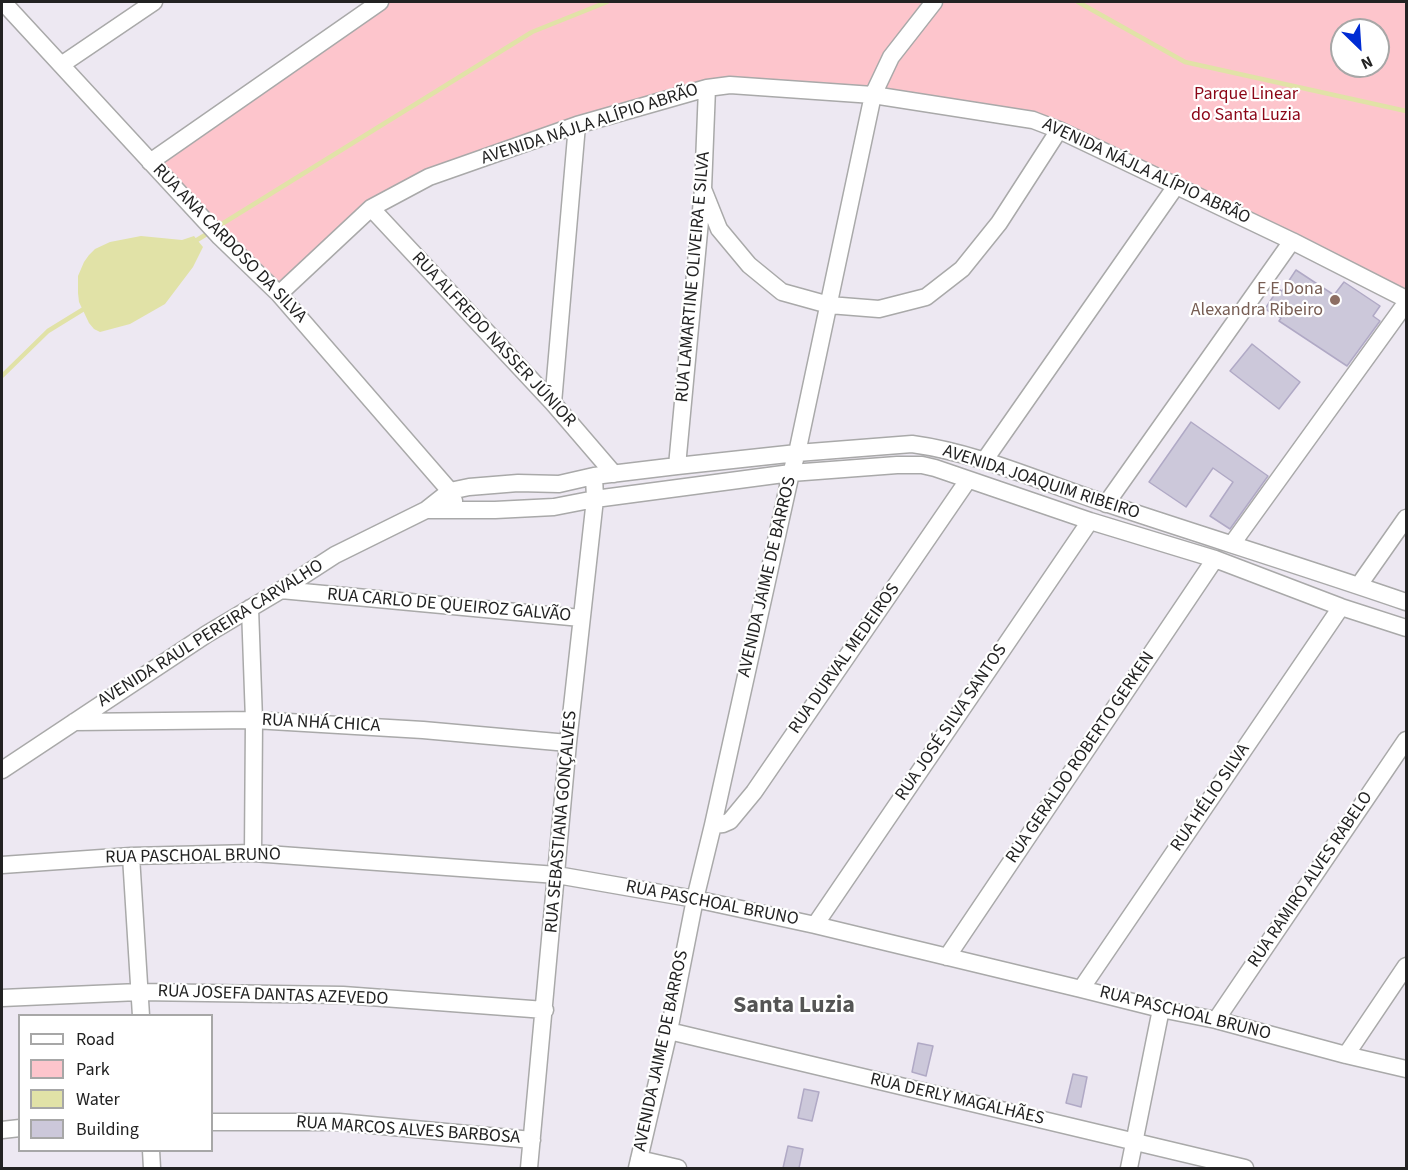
<!DOCTYPE html>
<html>
<head>
<meta charset="utf-8">
<style>
	body { margin:0 }
	#map { position:relative; width:1408px; height:1170px; overflow:hidden; background:#ede8f2; font-family:"Source Sans 3",sans-serif }
	canvas { display:block }
	.frame { position:absolute; inset:0; border:3px solid #222; pointer-events:none }
	.legend { position:absolute; left:18px; top:1014px; width:195px; height:138px; box-sizing:border-box; background:#fff; border:2px solid #a7a7a7; margin:0; padding:8px 10px; list-style:none; font-size:18px; color:#222 }
	.legend li { display:flex; align-items:center; gap:12px; height:30px }
	.legend b { width:30px; border:2px solid #a7a7a7 }
	.north { position:absolute; left:1330px; top:18px; width:60px; height:60px; box-sizing:border-box; background:#fff; border:2px solid #a7a7a7; border-radius:50%; rotate:155deg; font-size:16px; font-weight:700; line-height:24px; text-align:center; color:#222 }
	.north::after { content:''; display:block; margin:auto; width:21px; height:27px; background:#002cd4; clip-path:polygon(50% 0,100% 100%,50% 72%,0 100%) }
</style>
</head>
<body>
<div id="map">
<canvas width="1408" height="1170"></canvas>
<div class="frame"></div>
<ul class="legend">
<li><b style="height:8px;background:#fff"></b>Road</li>
<li><b style="height:16px;background:#fdc5cc"></b>Park</li>
<li><b style="height:16px;background:#e1e2a7"></b>Water</li>
<li><b style="height:16px;background:#ccc8da"></b>Building</li>
</ul>
<div class="north">N</div>
</div>
<script>
const c = document.querySelector('canvas').getContext('2d');
c.lineJoin = 'round';
function paint(path, color) {
  c.fillStyle = color;
  c.fill(path, 'evenodd');
}
function strokePath(path, color, width, dash) {
  c.strokeStyle = color;
  c.lineWidth = width;
  c.lineCap = dash ? 'butt' : 'round';
  c.setLineDash(dash || []);
  c.stroke(path);
}
function write(font, color, halo, rows, align = 'center') {
  c.font = font + ' "Source Sans 3",sans-serif';
  c.lineWidth = 4.5;
  c.setLineDash([]);
  c.textBaseline = 'middle';
  c.strokeStyle = halo;
  c.fillStyle = color;
  for (const [text, x, y, turn = 0] of rows) {
    c.save();
    c.translate(x, y);
    c.rotate((+turn || 0) * Math.PI / 180);
    c.textAlign = isNaN(turn) ? turn : align;
    if (halo) c.strokeText(text, 0, 0);
    c.fillText(text, 0, 0);
    c.restore();
  }
}
const park = new Path2D(`
	M 380,2 L 1406,2 L 1406,299 L 1033,120 L 730,85 L 577,125 L 371,208 L 279,294 L 150,162 ZM 1342,30 L 1378,30 L 1378,66 L 1342,66 Z`);
const water = new Path2D(`
	M 141,236 L 182,240 L 194,236 L 203,247 L 193,267 L 165,304 L 130,324 L 100,332 L 94,329 L 89,323 L 79,302 L 78,293 L 78,276 L 84,262 L 89,255 L 95,249 L 110,242 Z`);
const stream = new Path2D(`
	M 1078,2 L 1185,62 L 1406,111
	M 217,227 L 532,32 L 607,2
	M 192,243 L 210,232
	M 2,376 L 48,331 L 87,307`);
const building = new Path2D(`
	M 1296,270 L 1334,295 L 1344,282 L 1380,306 L 1373,316 L 1380,321 L 1347,366 L 1279,321 L 1281,318 L 1265,309 L 1278,289 L 1282,291 Z
	M 1252,344 L 1300,382 L 1279,409 L 1230,371 Z
	M 1191,422 L 1268,476 L 1230,529 L 1210,516 L 1233,482 L 1213,468 L 1186,507 L 1149,482 Z
	M 918,1043 L 933,1046 L 926,1076 L 912,1072 Z
	M 1073,1074 L 1087,1077 L 1081,1107 L 1066,1103 Z
	M 804,1089 L 819,1092 L 812,1121 L 798,1118 Z
	M 788,1146 L 803,1149 L 799,1168 L 783,1168 Z`);
const street = new Path2D(`
	M 3,2 L 220,237 L 279,294 L 450,491 L 454,501
	M 61,65 L 154,2
	M 150,162 L 380,2
	M 703,189 L 719,229 L 749,265 L 782,292 L 829,305 L 879,309 L 926,297 L 962,269 L 999,223 L 1059,130
	M 371,208 L 553,403 L 614,474
	M 279,294 L 371,208 L 429,177 L 577,125 L 707,88 L 730,85 L 873,95 L 1033,120 L 1059,130 L 1292,241 L 1406,299
	M 553,403 L 577,125
	M 984,461 L 1176,186
	M 677,466 L 703,189 L 707,88
	M 1106,504 L 1292,241
	M 426,510 L 495,510 L 554,507 L 595,499 L 791,473 L 897,465 L 922,465 L 935,468 L 1090,521 L 1215,559 L 1341,607 L 1406,628
	M 1232,544 L 1406,303
	M 1359,585 L 1406,518
	M 281,590 L 581,618
	M 250,608 L 254,720 L 253,853
	M 74,722 L 254,720 L 423,730 L 568,743
	M 2,770 L 207,634 L 281,590 L 335,555 L 426,510 L 450,491 L 469,487 L 518,483 L 559,484 L 594,476 L 677,466 L 797,453 L 912,444 C 979,453 1043,483 1108,504 C 1207,537 1307,568 1406,602
	M 713,825 L 723,824 L 730,821 L 754,792 L 968,480
	M 131,856 L 141,1016
	M 2,865 L 131,856 L 253,853 L 557,875 L 695,899 L 815,925 L 1081,989 L 1161,1009 L 1216,1020 L 1346,1055 L 1406,1069
	M 815,925 L 1090,521
	M 947,957 L 1215,559
	M 1081,989 L 1341,607
	M 2,998 L 139,992 L 343,995 L 545,1010
	M 1216,1020 L 1406,740
	M 669,1031 L 1245,1168
	M 1346,1055 L 1406,966
	M 212,1122 L 339,1122 L 532,1140
	M 2,1130 L 20,1128
	M 151,1150 L 152,1168
	M 639,1159 L 678,1168
	M 529,1168 L 568,743 L 595,499 L 594,476
	M 637,1168 L 669,1031 L 695,899 L 713,825 L 791,473 L 797,453 L 873,95 L 891,57 L 934,2
	M 1129,1168 L 1161,1009`);
const markers = [
	[1335,300,6,"#8d6e63"]
];
const parkNames = [
	["Parque Linear",1246,95],
	["do Santa Luzia",1246,116]
];
const streetNames = [
	["AVENIDA NÁJLA ALÍPIO ABRÃO",590,125,-18],
	["AVENIDA NÁJLA ALÍPIO ABRÃO",1146,172,25],
	["RUA ANA CARDOSO DA SILVA",229,244,46],
	["RUA LAMARTINE OLIVEIRA E SILVA",694,277,-85],
	["RUA ALFREDO NASSER JÚNIOR",493,340,47],
	["AVENIDA JOAQUIM RIBEIRO",1041,483,18],
	["AVENIDA JAIME DE BARROS",768,577,-77],
	["RUA CARLO DE QUEIROZ GALVÃO",449,606,5],
	["AVENIDA RAUL PEREIRA CARVALHO",211,634,-32],
	["RUA DURVAL MEDEIROS",845,659,-55],
	["RUA JOSÉ SILVA SANTOS",952,723,-56],
	["RUA NHÁ CHICA",321,724,3],
	["RUA GERALDO ROBERTO GERKEN",1081,758,-56],
	["RUA HÉLIO SILVA",1211,798,-56],
	["RUA SEBASTIANA GONÇALVES",562,822,-85],
	["RUA PASCHOAL BRUNO",193,857,-1],
	["RUA RAMIRO ALVES RABELO",1311,880,-56],
	["RUA PASCHOAL BRUNO",712,904,11],
	["RUA JOSEFA DANTAS AZEVEDO",273,996,2],
	["RUA PASCHOAL BRUNO",1185,1014,14],
	["AVENIDA JAIME DE BARROS",662,1051,-78],
	["RUA DERLY MAGALHÃES",957,1100,13],
	["RUA MARCOS ALVES BARBOSA",408,1131,4]
];
const educationNames = [
	["E E Dona",1323,290],
	["Alexandra Ribeiro",1323,311]
];
const districtNames = [
	["Santa Luzia",794,1007]
];
paint(park, '#fdc5cc');
paint(water, '#e1e2a7');
strokePath(stream, '#e1e2a7', 4.5);
paint(building, '#ccc8da');
strokePath(building, '#b0a9c5', 1.5);
strokePath(street, '#a9a9a9', 19);
strokePath(street, '#fff', 16);
for (const [x, y, r, color] of markers) {
  const dot = new Path2D();
  dot.arc(x, y, r, 0, 2 * Math.PI);
  c.fillStyle = color;
  c.fill(dot);
  strokePath(dot, '#fff', 2);
}
write('18px', '#8b0516', '#fff', parkNames);
write('18px', '#222', '#fff', streetNames);
write('18px', '#785e54', '#fff', educationNames, 'right');
write('bold 24px', '#555', '#fff', districtNames);
</script>
</body>
</html>
